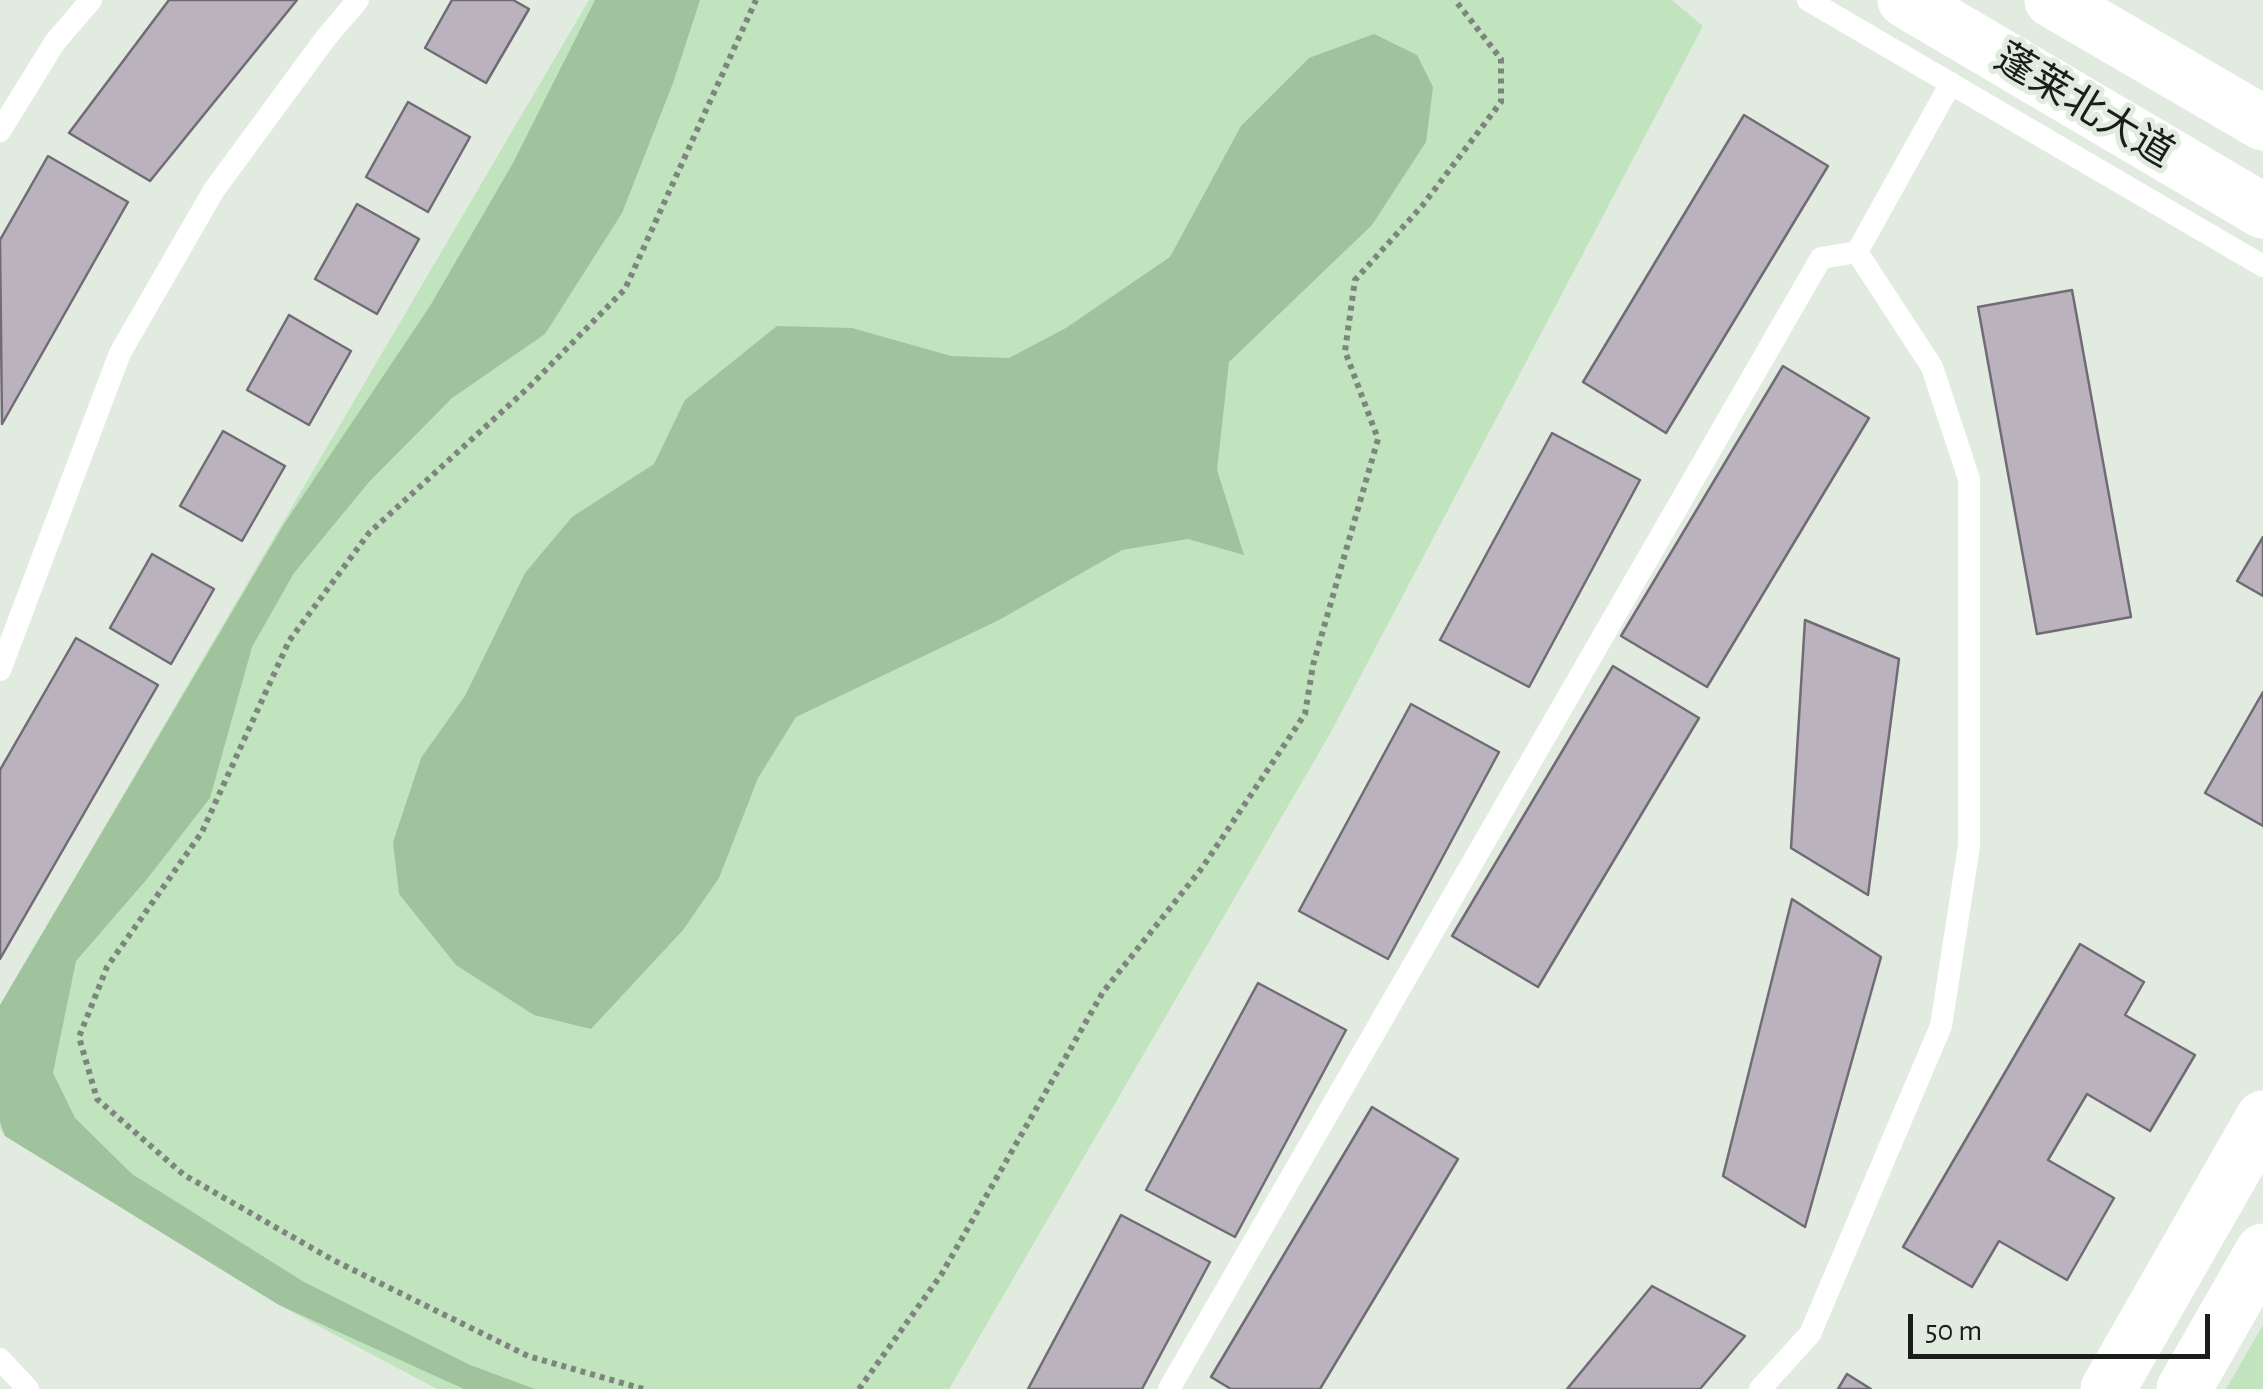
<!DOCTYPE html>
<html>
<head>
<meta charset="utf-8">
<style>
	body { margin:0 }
	#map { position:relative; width:2263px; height:1389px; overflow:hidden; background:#e1ebe0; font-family:"Alegreya Sans",sans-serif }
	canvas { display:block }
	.scale { position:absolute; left:1908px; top:1314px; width:302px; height:45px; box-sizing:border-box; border:5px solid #1a1d1a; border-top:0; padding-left:12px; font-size:30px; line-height:35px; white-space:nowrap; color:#1a1d1a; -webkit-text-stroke:8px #e1ebe0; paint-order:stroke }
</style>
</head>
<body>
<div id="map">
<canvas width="2263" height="1389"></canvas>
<div class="scale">50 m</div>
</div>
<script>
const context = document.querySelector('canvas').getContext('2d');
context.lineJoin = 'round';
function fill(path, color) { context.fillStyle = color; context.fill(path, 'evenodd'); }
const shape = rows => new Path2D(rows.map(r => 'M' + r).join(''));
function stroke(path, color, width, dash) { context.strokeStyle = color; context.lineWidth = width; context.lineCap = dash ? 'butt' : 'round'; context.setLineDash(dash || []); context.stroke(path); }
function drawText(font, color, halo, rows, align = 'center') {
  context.font = font + ' "Alegreya Sans","Noto Sans SC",sans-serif'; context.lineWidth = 10; context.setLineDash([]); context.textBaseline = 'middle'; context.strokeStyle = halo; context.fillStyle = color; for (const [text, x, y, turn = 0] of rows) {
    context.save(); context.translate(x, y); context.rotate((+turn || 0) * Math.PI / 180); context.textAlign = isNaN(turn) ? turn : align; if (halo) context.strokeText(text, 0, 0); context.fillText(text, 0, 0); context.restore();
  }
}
fill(shape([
	[589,0,1672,0,1703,26,1331,732,949,1389,437,1389,279,1305,5,1136,0,1128,0,1005],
	[2263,1325,2263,1389,2226,1389]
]), '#c1e3be');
fill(shape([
	[595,0,700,0,673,83,622,213,545,334,452,398,369,482,294,573,252,647,210,798,147,879,76,961,53,1073,75,1118,132,1174,304,1282,470,1365,535,1389,464,1389,279,1305,5,1136,0,1122,0,1005,284,524,430,306,513,163],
	[1374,34,1417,55,1433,87,1426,142,1372,225,1229,362,1217,470,1244,555,1188,539,1122,550,999,620,796,717,758,778,719,878,683,930,591,1029,534,1015,456,965,399,894,393,842,421,758,465,696,525,573,572,517,654,464,685,400,777,326,852,328,951,356,1009,358,1066,328,1170,257,1241,126,1309,58]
]), '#a0c29c');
const building = shape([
	[169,0,297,0,150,181,69,133,169,0],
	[452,0,513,0,529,9,486,83,425,48,452,0],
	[408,102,470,137,428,212,366,177,408,102],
	[1744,115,1828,166,1666,433,1583,382,1744,115],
	[48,156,128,202,2,424,0,240,48,156],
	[357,204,419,239,377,314,315,279,357,204],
	[2072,290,2131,617,2037,634,1978,307,2072,290],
	[289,315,351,351,309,425,247,390,289,315],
	[1783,366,1869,418,1707,687,1621,636,1783,366],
	[223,431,285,466,242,541,180,506,223,431],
	[1552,433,1640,480,1529,687,1440,640,1552,433],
	[2263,537,2263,596,2237,581,2263,537],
	[152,554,214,589,171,664,110,628,152,554],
	[1805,620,1899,659,1868,895,1791,848,1805,620],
	[76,638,158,685,0,959,0,770,76,638],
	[1613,666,1699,718,1538,987,1452,936,1613,666],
	[2263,692,2263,826,2205,793,2263,692],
	[1411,704,1499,752,1388,959,1299,911,1411,704],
	[1792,899,1881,957,1805,1227,1723,1176,1792,899],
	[2080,944,2144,982,2125,1015,2195,1055,2150,1131,2087,1094,2048,1160,2114,1198,2067,1280,1999,1241,1972,1287,1903,1247,2080,944],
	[1258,983,1346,1030,1235,1237,1146,1190,1258,983],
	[1372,1107,1458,1159,1320,1389,1231,1389,1211,1377,1372,1107],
	[1121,1215,1210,1262,1142,1389,1028,1389,1121,1215],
	[1652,1286,1745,1336,1700,1389,1567,1389,1652,1286],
	[1847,1374,1871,1389,1838,1389,1847,1374]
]);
fill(building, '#bab3be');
stroke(building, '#716b75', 2.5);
stroke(shape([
	[643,1389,528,1356,333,1260,184,1175,97,1099,79,1037,107,967,202,832,289,641,369,533,529,387,625,289,756,0],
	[859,1389,941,1275,1103,992,1202,868,1305,714,1313,665,1378,439,1345,351,1355,280,1422,206,1501,102,1501,59,1455,0]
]), '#7e857e', 6, [5, 5]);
stroke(shape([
	[1808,0,2263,266],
	[0,131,55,42,91,0],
	[0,670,120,353,214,190,325,39,358,0],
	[0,1359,28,1389],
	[1169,1389,1821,258,1857,252],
	[1760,1389,1810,1334,1941,1026,1969,846,1969,479,1932,367,1857,252,1951,83]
]), '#fff', 22);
stroke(shape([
	[2108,1389,2263,1118],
	[2184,1389,2263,1251]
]), '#fff', 55);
stroke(shape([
	[1905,0,2263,211],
	[2052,0,2263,123]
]), '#fff', 55);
drawText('40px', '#1a1d1a', '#e1ebe0', [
	["蓬莱北大道",2084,106,31]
]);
</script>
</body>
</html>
